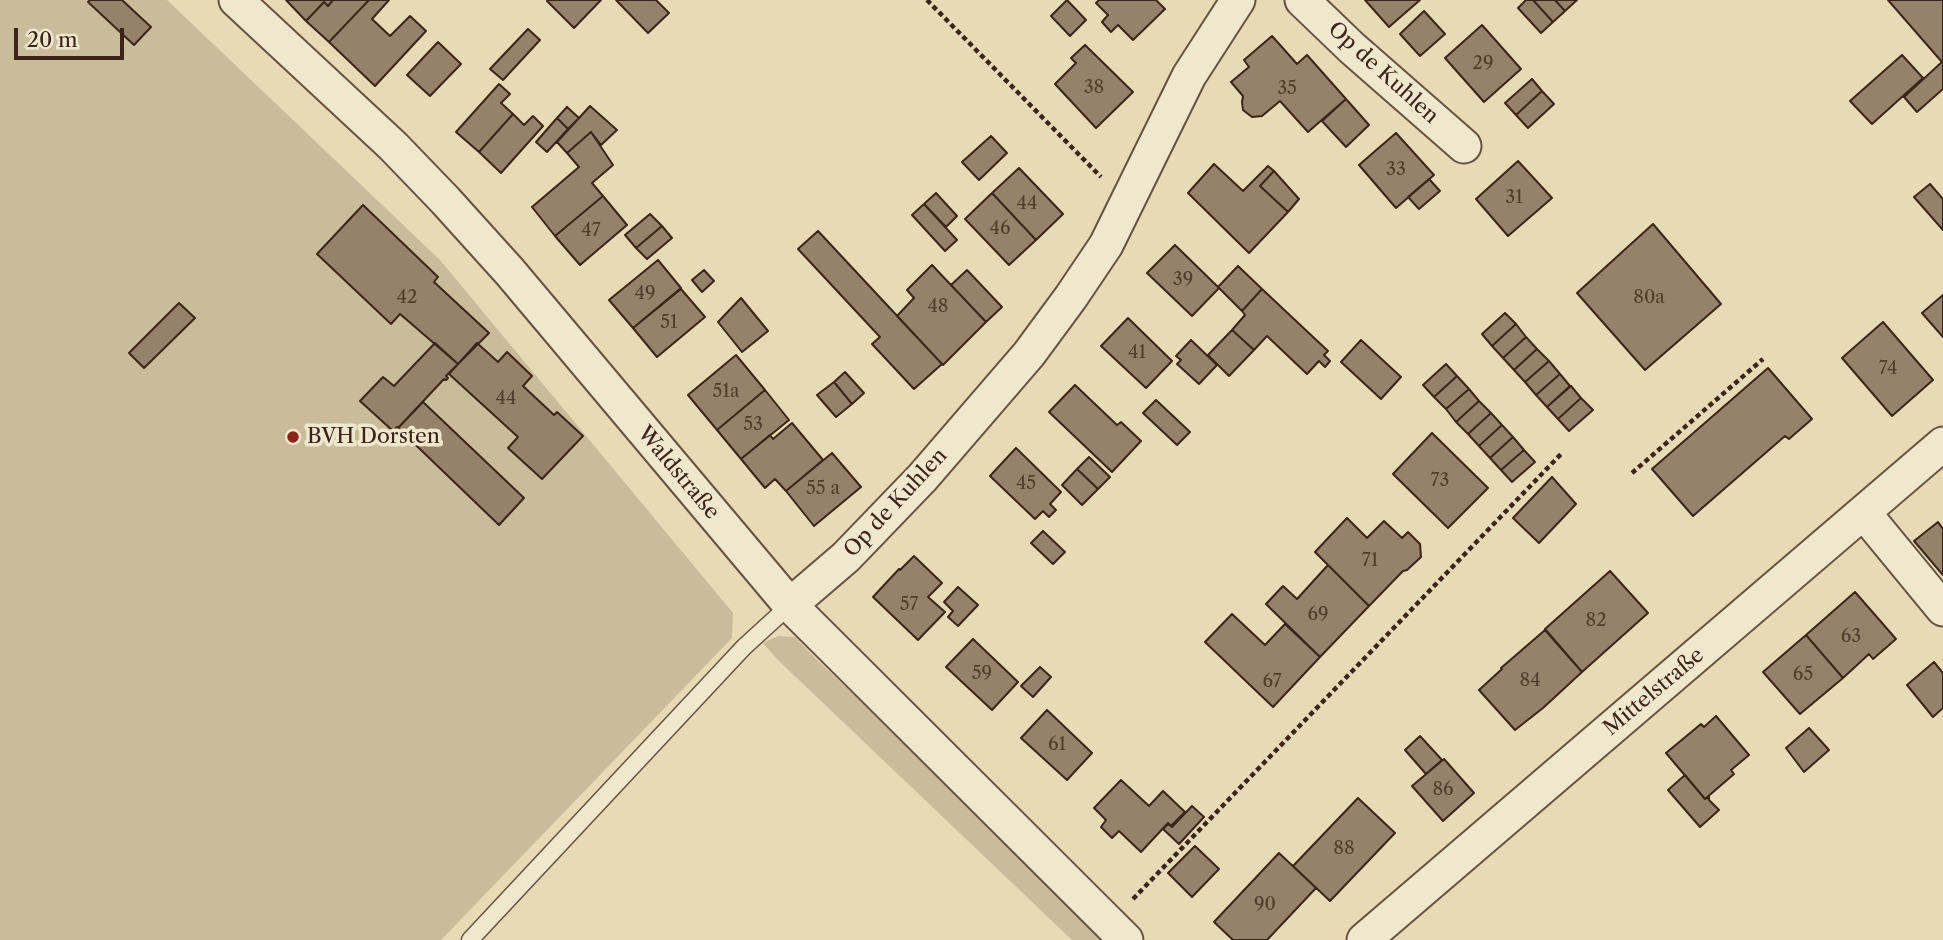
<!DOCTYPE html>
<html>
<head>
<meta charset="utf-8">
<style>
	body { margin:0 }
	#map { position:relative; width:1943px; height:940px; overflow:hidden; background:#e6dbb5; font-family:"Libre Caslon Text",serif }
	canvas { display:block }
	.scale { position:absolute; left:14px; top:28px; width:110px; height:32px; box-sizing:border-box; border:4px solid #3c2419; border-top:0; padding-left:9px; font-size:21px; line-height:24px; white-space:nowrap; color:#3c2419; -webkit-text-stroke:5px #efe8cf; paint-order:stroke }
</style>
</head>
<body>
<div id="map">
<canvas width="1943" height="940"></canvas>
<div class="scale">20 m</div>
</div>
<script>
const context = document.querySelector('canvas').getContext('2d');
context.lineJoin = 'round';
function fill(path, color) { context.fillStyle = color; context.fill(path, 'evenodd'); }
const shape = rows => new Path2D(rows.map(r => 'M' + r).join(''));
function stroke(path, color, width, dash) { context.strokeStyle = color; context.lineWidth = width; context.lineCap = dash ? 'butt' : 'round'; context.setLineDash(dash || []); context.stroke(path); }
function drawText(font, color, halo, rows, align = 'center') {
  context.font = font + ' "Libre Caslon Text",serif'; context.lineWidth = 7; context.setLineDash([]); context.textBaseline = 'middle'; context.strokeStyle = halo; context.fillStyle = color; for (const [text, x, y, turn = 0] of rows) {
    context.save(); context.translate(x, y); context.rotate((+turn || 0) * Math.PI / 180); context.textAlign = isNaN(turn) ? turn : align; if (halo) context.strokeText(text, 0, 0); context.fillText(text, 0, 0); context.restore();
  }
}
fill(shape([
	[0,0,167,0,440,260,733,613,732,638,441,940,0,940],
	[778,636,795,637,815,658,1114,940,1072,940,779,661,763,643]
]), '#c9bc9a');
const building = shape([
	[90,0,122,0,151,27,134,45,88,2,90,0],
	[286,0,333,0,328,6,324,2,306,21,286,0],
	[333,0,369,0,329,42,306,21,324,2,328,6,333,0],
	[369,0,389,0,372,19,390,36,410,16,426,31,375,86,329,42,369,0],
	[548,0,601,0,574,28,547,1,548,0],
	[616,0,656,0,669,13,648,33,616,0],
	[1067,0,1086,20,1070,36,1051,16,1067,0],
	[1099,0,1156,0,1165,9,1133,40,1118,25,1111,32,1102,22,1108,15,1096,3,1099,0],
	[1365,0,1420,0,1389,27,1365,0],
	[1526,0,1533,0,1553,22,1541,33,1518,8,1526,0],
	[1533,0,1555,0,1565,11,1553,22,1533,0],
	[1555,0,1577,0,1565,11,1555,0],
	[1888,0,1943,0,1943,61,1942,62,1888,0],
	[1424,11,1445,34,1420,56,1400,34,1424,11],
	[1482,25,1521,69,1484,102,1445,58,1482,25],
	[528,29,540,40,503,80,490,69,528,29],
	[1272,36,1297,64,1307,55,1346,99,1308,132,1280,101,1262,116,1252,117,1243,110,1242,102,1243,96,1231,82,1249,67,1244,60,1272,36],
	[438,42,461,64,430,96,407,75,438,42],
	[1085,45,1133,92,1096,128,1055,84,1076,63,1071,58,1085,45],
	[1902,55,1923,78,1872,124,1850,101,1902,55],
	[1943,61,1943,89,1917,112,1904,97,1943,61],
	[1532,79,1542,91,1516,115,1505,103,1532,79],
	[499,84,510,94,501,103,513,114,479,152,456,132,499,84],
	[1542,91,1554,104,1528,128,1516,115,1542,91],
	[1346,99,1369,125,1346,147,1322,121,1346,99],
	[590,106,617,130,601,145,591,132,567,153,557,142,590,106],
	[567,107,579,118,568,129,557,118,567,107],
	[513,114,524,125,533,116,543,126,501,173,479,152,513,114],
	[557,118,568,129,547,152,536,142,557,118],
	[591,132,613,165,592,183,603,196,555,236,532,207,579,167,567,153,591,132],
	[1396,133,1434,175,1396,208,1359,165,1396,133],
	[991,136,1007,153,979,180,962,162,991,136],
	[1518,161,1552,198,1508,236,1476,199,1518,161],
	[1214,164,1243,191,1268,166,1274,171,1260,186,1288,212,1249,253,1188,193,1214,164],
	[1019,168,1063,214,1036,240,992,193,1019,168],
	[1274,171,1299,199,1288,212,1260,186,1274,171],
	[1429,179,1440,191,1419,209,1408,197,1429,179],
	[1930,184,1943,199,1943,230,1914,197,1930,184],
	[936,193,957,216,946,227,924,204,936,193],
	[992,193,1036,240,1009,265,965,219,992,193],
	[603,196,627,225,580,265,555,236,603,196],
	[924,204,957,240,945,251,912,215,924,204],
	[363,205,438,277,434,282,489,333,458,364,400,314,391,324,317,254,363,205],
	[650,214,662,226,636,248,625,235,650,214],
	[1653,224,1721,304,1645,370,1577,293,1653,224],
	[662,226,672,238,647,259,636,248,662,226],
	[818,231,942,364,914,389,872,344,880,337,798,249,818,231],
	[1175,245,1219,288,1192,316,1147,273,1175,245],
	[658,260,681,288,633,328,609,300,658,260],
	[932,265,986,322,943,365,897,316,914,298,907,290,932,265],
	[1238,266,1262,289,1242,311,1218,287,1238,266],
	[704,270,714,281,702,292,692,280,704,270],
	[967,270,1002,307,986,322,951,285,967,270],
	[681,289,705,317,657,357,633,328,681,289],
	[1262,289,1328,351,1324,355,1330,361,1325,367,1319,361,1307,374,1267,336,1254,350,1232,330,1245,315,1242,311,1262,289],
	[1943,295,1943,337,1922,313,1943,295],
	[741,298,768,331,742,352,718,322,741,298],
	[179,303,195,318,144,368,129,353,179,303],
	[1505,313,1516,324,1492,346,1482,334,1505,313],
	[1128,318,1172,361,1146,388,1101,346,1128,318],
	[1883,322,1933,380,1892,416,1842,358,1883,322],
	[1516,324,1526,337,1503,358,1492,346,1516,324],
	[1232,330,1254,350,1229,376,1208,355,1232,330],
	[1526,337,1537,349,1514,370,1503,358,1526,337],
	[1191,340,1217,365,1199,384,1177,364,1181,360,1176,356,1191,340],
	[1361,340,1401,377,1381,399,1341,362,1361,340],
	[435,343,458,364,446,376,448,378,446,380,444,379,398,428,397,427,393,431,360,401,383,377,394,386,435,343],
	[477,343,498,362,507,352,532,376,523,386,554,415,557,412,583,436,542,479,508,448,518,437,449,374,477,343],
	[1537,349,1549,361,1525,382,1514,370,1537,349],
	[736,355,765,390,717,430,688,395,736,355],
	[1549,361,1560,374,1536,395,1525,382,1549,361],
	[1446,364,1457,376,1434,397,1423,385,1446,364],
	[1768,368,1812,419,1789,439,1785,436,1693,516,1652,469,1768,368],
	[845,372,864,393,852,404,834,382,845,372],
	[1560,374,1570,386,1547,407,1536,395,1560,374],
	[1457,376,1469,389,1446,409,1434,397,1457,376],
	[834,382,852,404,836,417,817,395,834,382],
	[1075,385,1117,425,1121,422,1141,441,1112,472,1049,412,1075,385],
	[1571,386,1581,398,1558,419,1547,407,1571,386],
	[1469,389,1479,401,1456,422,1446,409,1469,389],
	[765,390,789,420,741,459,717,430,765,390],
	[1581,398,1593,410,1569,431,1558,419,1581,398],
	[1156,400,1190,432,1177,445,1143,413,1156,400],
	[1479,401,1491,413,1468,434,1456,422,1479,401],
	[423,402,524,498,499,525,398,428,423,402],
	[1491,413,1502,425,1479,446,1468,434,1491,413],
	[792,423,823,460,786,491,775,479,765,488,741,459,770,435,773,439,792,423],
	[1502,425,1513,437,1490,458,1479,446,1502,425],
	[1432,433,1488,488,1448,528,1393,474,1432,433],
	[1513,437,1524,450,1501,470,1490,458,1513,437],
	[1016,448,1061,492,1050,504,1056,510,1049,517,1043,511,1035,519,990,476,1016,448],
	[1524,450,1535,462,1512,482,1501,470,1524,450],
	[832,453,861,487,814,526,786,491,832,453],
	[1089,457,1110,477,1098,489,1077,469,1089,457],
	[1077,469,1098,489,1082,505,1062,485,1077,469],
	[1552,477,1576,504,1539,543,1513,518,1552,477],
	[1347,518,1367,538,1384,521,1402,538,1408,532,1420,544,1421,557,1407,570,1403,571,1369,606,1315,552,1347,518],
	[1938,522,1943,529,1943,575,1914,541,1938,522],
	[1043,531,1065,552,1053,564,1031,543,1043,531],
	[914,556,942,583,928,597,945,612,918,640,873,597,899,569,900,570,914,556],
	[1328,565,1369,606,1320,657,1266,604,1283,586,1297,599,1328,565],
	[1610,571,1648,613,1582,672,1545,629,1610,571],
	[958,587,978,605,958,626,948,617,953,611,944,602,958,587],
	[1855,592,1896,639,1873,659,1869,654,1843,678,1806,635,1855,592],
	[1232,614,1265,645,1285,624,1320,657,1273,707,1205,642,1232,614],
	[1545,630,1582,672,1543,708,1515,730,1479,690,1502,669,1501,668,1545,630],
	[1806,635,1843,678,1800,714,1763,672,1806,635],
	[973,639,1018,682,992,710,946,667,973,639],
	[1934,662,1943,673,1943,708,1933,717,1907,685,1934,662],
	[1040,667,1051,677,1033,697,1021,686,1040,667],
	[1047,710,1092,753,1067,780,1021,738,1047,710],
	[1716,716,1749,755,1731,770,1734,774,1705,799,1666,753,1701,724,1704,727,1716,716],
	[1809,728,1829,750,1804,772,1786,748,1809,728],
	[1420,736,1442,760,1426,774,1405,750,1420,736],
	[1444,759,1474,793,1443,821,1412,786,1444,759],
	[1685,775,1705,799,1709,797,1709,800,1719,810,1700,827,1668,790,1685,775],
	[1121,780,1149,806,1163,791,1185,812,1171,826,1168,823,1141,852,1119,831,1112,838,1101,827,1106,820,1094,808,1121,780],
	[1358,798,1395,833,1330,901,1293,866,1358,798],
	[1192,806,1204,817,1179,844,1163,829,1168,824,1172,827,1192,806],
	[1195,846,1219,869,1192,897,1168,873,1195,846],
	[1279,853,1316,888,1267,940,1233,940,1214,922,1279,853]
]);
fill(building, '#94836a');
stroke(building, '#3c2419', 2);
const lane = shape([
	[470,940,744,647,790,605]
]);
const street = shape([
	[236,0,393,146,445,200,510,272,790,605,1126,940],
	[1302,0,1352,48,1464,146],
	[1864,513,1943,609],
	[790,605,846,557,923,477,1029,354,1071,297,1106,245,1189,76,1238,0],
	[1364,940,1943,444]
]);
stroke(lane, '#665240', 19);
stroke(street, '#665240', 37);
stroke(shape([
	[927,0,1101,177],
	[1632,473,1763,359],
	[1133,899,1562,453]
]), '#3c2419', 4.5, [5, 3.5]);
stroke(lane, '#efe8cf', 16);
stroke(street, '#efe8cf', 33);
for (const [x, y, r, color] of [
	[293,437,7,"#8f2418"]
]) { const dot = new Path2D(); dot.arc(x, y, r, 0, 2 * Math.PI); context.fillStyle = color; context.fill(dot); stroke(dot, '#efe8cf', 2.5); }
drawText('18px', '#523c2d', null, [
	["29",1483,64],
	["38",1094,88],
	["35",1287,89],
	["33",1396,170],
	["31",1514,198],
	["44",1027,204],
	["46",1000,229],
	["47",591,231],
	["39",1183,280],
	["49",645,294],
	["42",407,298],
	["80a",1649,298],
	["48",938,307],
	["51",669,323],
	["41",1137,353],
	["74",1888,369],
	["51a",726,392],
	["44",506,399],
	["53",753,425],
	["73",1440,481],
	["45",1026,484],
	["55 a",823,489],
	["71",1370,561],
	["57",909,605],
	["69",1318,615],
	["82",1596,621],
	["63",1851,637],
	["59",982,674],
	["65",1803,675],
	["84",1530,681],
	["67",1272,682],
	["61",1057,745],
	["86",1443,790],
	["88",1344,849],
	["90",1265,905]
]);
drawText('21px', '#3c2419', '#efe8cf', [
	["Op de Kuhlen",1383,73,42],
	["Waldstraße",678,473,50],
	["Op de Kuhlen",896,503,-47],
	["Mittelstraße",1654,692,-40]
]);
drawText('21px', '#3c2419', '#efe8cf', [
	["BVH Dorsten",307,437]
], 'left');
</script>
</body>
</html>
